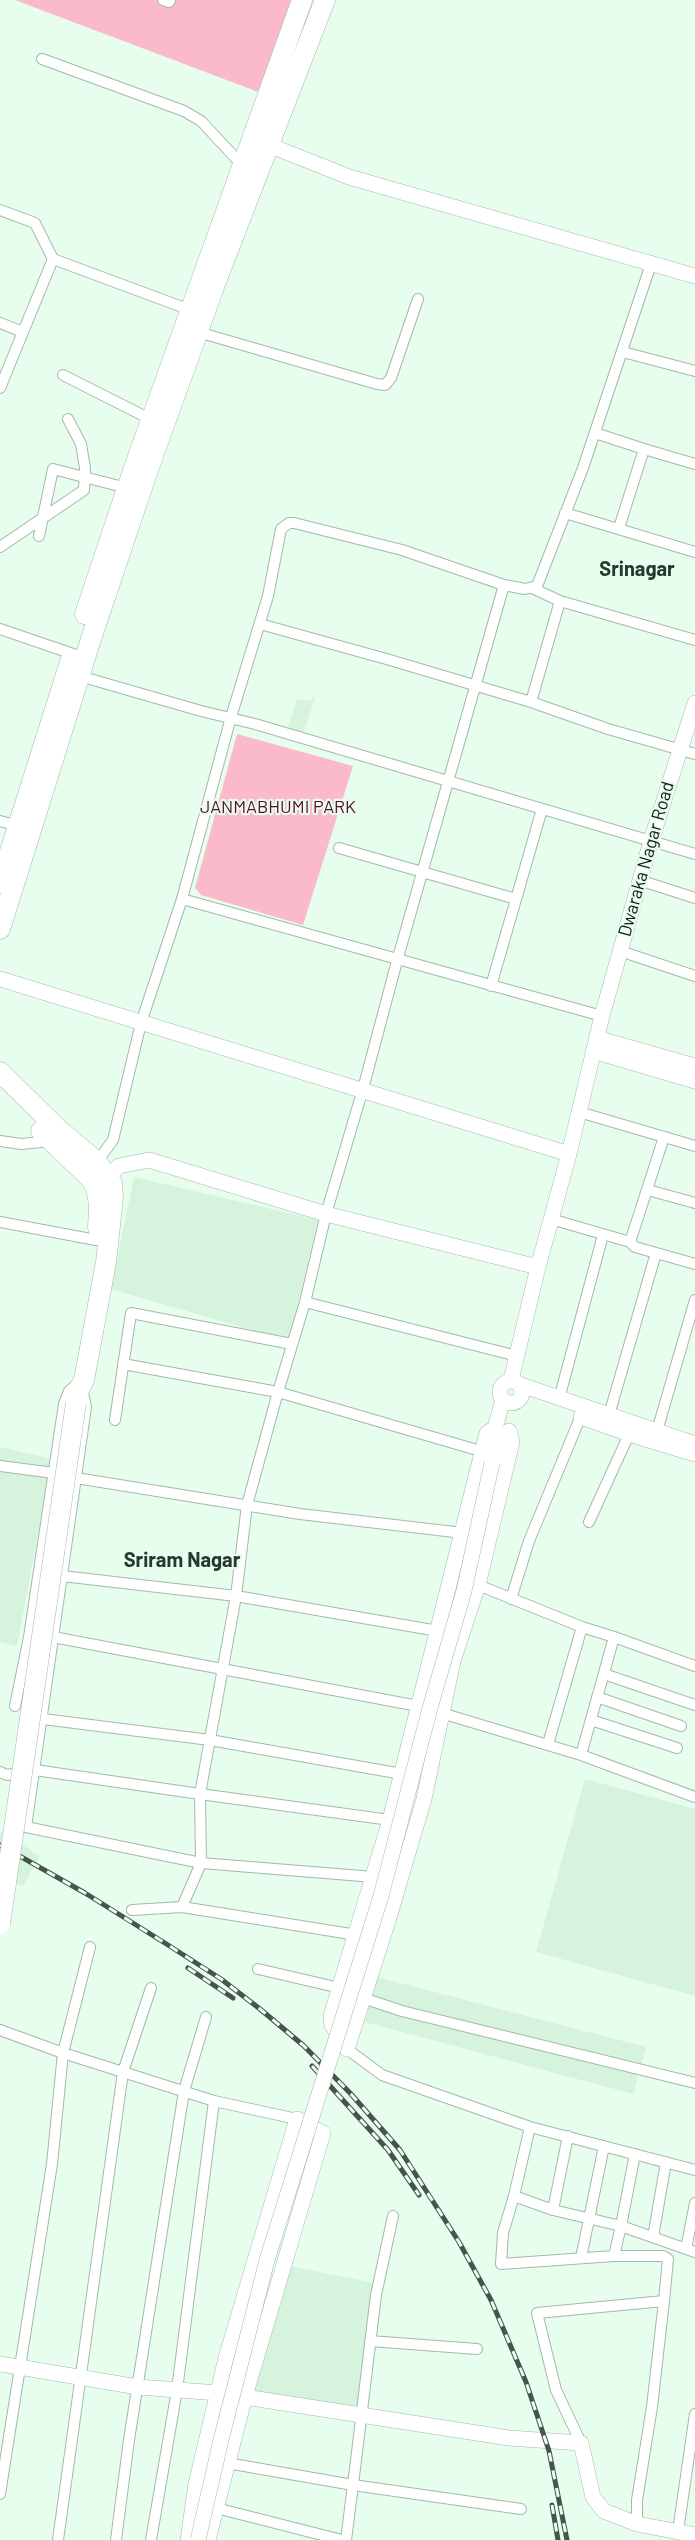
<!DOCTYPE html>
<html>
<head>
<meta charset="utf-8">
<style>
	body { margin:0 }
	canvas { display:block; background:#e7fded }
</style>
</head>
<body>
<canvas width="695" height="2540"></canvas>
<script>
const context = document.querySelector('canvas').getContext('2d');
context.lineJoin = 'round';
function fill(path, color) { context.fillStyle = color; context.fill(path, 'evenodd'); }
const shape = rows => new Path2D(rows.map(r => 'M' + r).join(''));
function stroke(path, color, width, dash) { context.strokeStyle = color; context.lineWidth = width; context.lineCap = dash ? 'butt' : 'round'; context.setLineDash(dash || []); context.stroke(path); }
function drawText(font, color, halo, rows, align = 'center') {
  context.font = font + ' Barlow,sans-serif'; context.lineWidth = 4.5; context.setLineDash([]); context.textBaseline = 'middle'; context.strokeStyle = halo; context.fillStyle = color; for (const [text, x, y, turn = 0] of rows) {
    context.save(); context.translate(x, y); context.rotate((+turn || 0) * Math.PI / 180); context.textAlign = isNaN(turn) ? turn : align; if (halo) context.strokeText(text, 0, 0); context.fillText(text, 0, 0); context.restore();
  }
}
fill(shape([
	[313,697,315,698,304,732,288,728,297,699,312,701],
	[134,1177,318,1220,289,1341,111,1289],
	[0,1447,52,1459,17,1646,0,1642],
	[585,1779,695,1809,695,1996,536,1952],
	[0,1831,40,1856,23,1886,0,1879],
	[377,1977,646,2047,633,2094,365,2022],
	[289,2266,374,2283,357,2411,249,2393]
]), '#d6f3de');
fill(shape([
	[15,0,298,0,261,93],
	[237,734,353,766,303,925,201,895,195,888]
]), '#fabac9');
const street = shape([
	[163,0,169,2,170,0],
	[42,59,184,111,201,121,242,165],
	[0,210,35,223,53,259],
	[0,323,23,332],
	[198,332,377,384,385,385,391,378,418,299],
	[623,352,695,371],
	[63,375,152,420],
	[0,388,53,259,193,311],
	[595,433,644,449],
	[565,513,695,552],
	[619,528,644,449,695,464],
	[39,536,53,469,127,488],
	[0,547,84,490,85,468,81,444,68,419],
	[532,588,560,601,695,640],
	[260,624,390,660,531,702,608,729,695,754],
	[0,629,76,655],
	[76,675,201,711,255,724,695,854],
	[531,702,560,601],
	[0,821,18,826],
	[339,848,516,899],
	[639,880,695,898],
	[182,899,602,1016],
	[620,951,695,976],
	[491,986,542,809],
	[579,1112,695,1146],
	[0,1141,21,1144,52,1141],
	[97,1162,113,1140,141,1023,182,899,231,717,268,596,281,529,289,523,294,523,402,550,504,585,525,589,537,586,583,468,651,264],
	[648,1190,695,1203],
	[551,1219,630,1242,635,1247,695,1264],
	[0,1222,96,1240],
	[630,1242,664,1137],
	[305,1302,517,1356],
	[82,1388,86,1407,26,1827,201,1863,374,1877],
	[559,1399,603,1235],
	[609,1415,656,1253],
	[115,1420,131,1313,292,1344],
	[657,1431,695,1300],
	[484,1452,278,1392,305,1302,326,1214,363,1089,397,961,504,585],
	[0,1466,54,1473],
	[76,1478,300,1514,463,1533],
	[589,1522,631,1430],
	[62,1576,236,1596,438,1631],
	[511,1599,529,1541,583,1411],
	[53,1637,418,1706,581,1755,614,1637,582,1627,478,1585],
	[614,1637,695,1666],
	[604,1674,695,1705],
	[597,1697,681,1726],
	[15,1706,29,1637,64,1404,69,1391,76,1385],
	[43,1719,210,1740,402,1774],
	[591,1720,677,1748],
	[548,1744,582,1627],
	[581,1755,695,1797],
	[0,1772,7,1775,35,1770,200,1794,236,1596,247,1505,278,1392,123,1364],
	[182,1907,201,1863,200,1794,390,1820],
	[132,1910,182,1907,357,1935],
	[258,1969,340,1988],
	[363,1998,402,2011,695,2083],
	[0,2030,63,2053,214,2101,297,2119],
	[347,2049,382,2075,530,2127,695,2170],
	[635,2154,621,2226,614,2256,501,2264,503,2233,514,2196,553,2210,621,2226,695,2252],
	[514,2196,530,2127],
	[553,2210,568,2136],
	[393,2216,376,2295,353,2485,521,2509],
	[653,2237,666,2162],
	[686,2249,695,2203],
	[581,2258,604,2146],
	[370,2341,477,2349],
	[581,2443,556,2390,537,2313,664,2301,668,2259,663,2256,614,2256],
	[227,2463,353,2485,346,2540],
	[0,2494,52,2164,63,2053,90,1947],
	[216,2508,342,2540],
	[637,2524,637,2500,652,2407,664,2301],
	[678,2531,695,2414],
	[58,2540,123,2072,151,1988],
	[116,2540,129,2440,184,2091,206,2017],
	[151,2540,177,2390,214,2101]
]);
const secondary = shape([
	[261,142,349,177,695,276],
	[0,979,569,1154],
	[596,1038,695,1066],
	[593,1051,695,1081],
	[101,1183,119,1166,149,1160,326,1214,538,1267],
	[511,1380,538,1267,569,1154,602,1016,651,841,695,703],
	'500 1392a11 11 0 1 1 22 0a11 11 0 1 1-22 0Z',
	[521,1385,695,1444],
	[581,1417,629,1434,695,1454],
	[492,1463,498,1440,495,1428,503,1400],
	[347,2049,332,2025,331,2016,390,1820,487,1433,495,1428],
	[347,2049,388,1921,424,1799,453,1661,478,1585,512,1442,509,1431],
	[0,2364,138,2387,219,2393,509,2438,581,2443,593,2497,604,2511,637,2524,695,2535],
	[188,2540,196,2484,226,2358,297,2119,323,2133,245,2396,208,2540]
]);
const highway = shape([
	[85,614,135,465,302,0],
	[0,883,71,659],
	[0,929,91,639,148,470,215,284,325,0],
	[0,1072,58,1129,97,1162,112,1183,113,1198,106,1262,84,1380,77,1393],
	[41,1131,91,1179,96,1187,99,1204,98,1228]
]);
stroke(street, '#a4b9aa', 12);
stroke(secondary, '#a4b9aa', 16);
stroke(highway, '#a4b9aa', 21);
stroke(street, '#fff', 10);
stroke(secondary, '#fff', 15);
stroke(highway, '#fff', 20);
const rail = shape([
	[0,1845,85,1893,168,1945,221,1979,260,2009,304,2046,351,2094,400,2150,459,2242,491,2300,526,2382,549,2451,567,2540],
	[188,1968,233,1998],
	[312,2066,388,2150,419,2195],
	[552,2505,558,2540]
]);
stroke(rail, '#47534b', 5);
stroke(rail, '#e7fded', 3, [9]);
const secondaryBridge = shape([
	[198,2540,221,2440,267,2260,381,1896,430,1708,464,1591,492,1463]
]);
const highwayBridge = shape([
	[0,1924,76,1403]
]);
stroke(secondaryBridge, '#a4b9aa', 16, []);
stroke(highwayBridge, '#a4b9aa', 21, []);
stroke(secondaryBridge, '#fff', 15);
stroke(highwayBridge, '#fff', 20);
drawText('18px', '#5b0b2c', '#e7fded', [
	["JANMABHUMI PARK",278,807]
]);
drawText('18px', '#111914', '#e7fded', [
	["Dwaraka Nagar Road",646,859,-74]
]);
drawText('bold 20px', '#27382c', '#e7fded', [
	["Srinagar",637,569],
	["Sriram Nagar",182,1560]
]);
</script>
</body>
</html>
